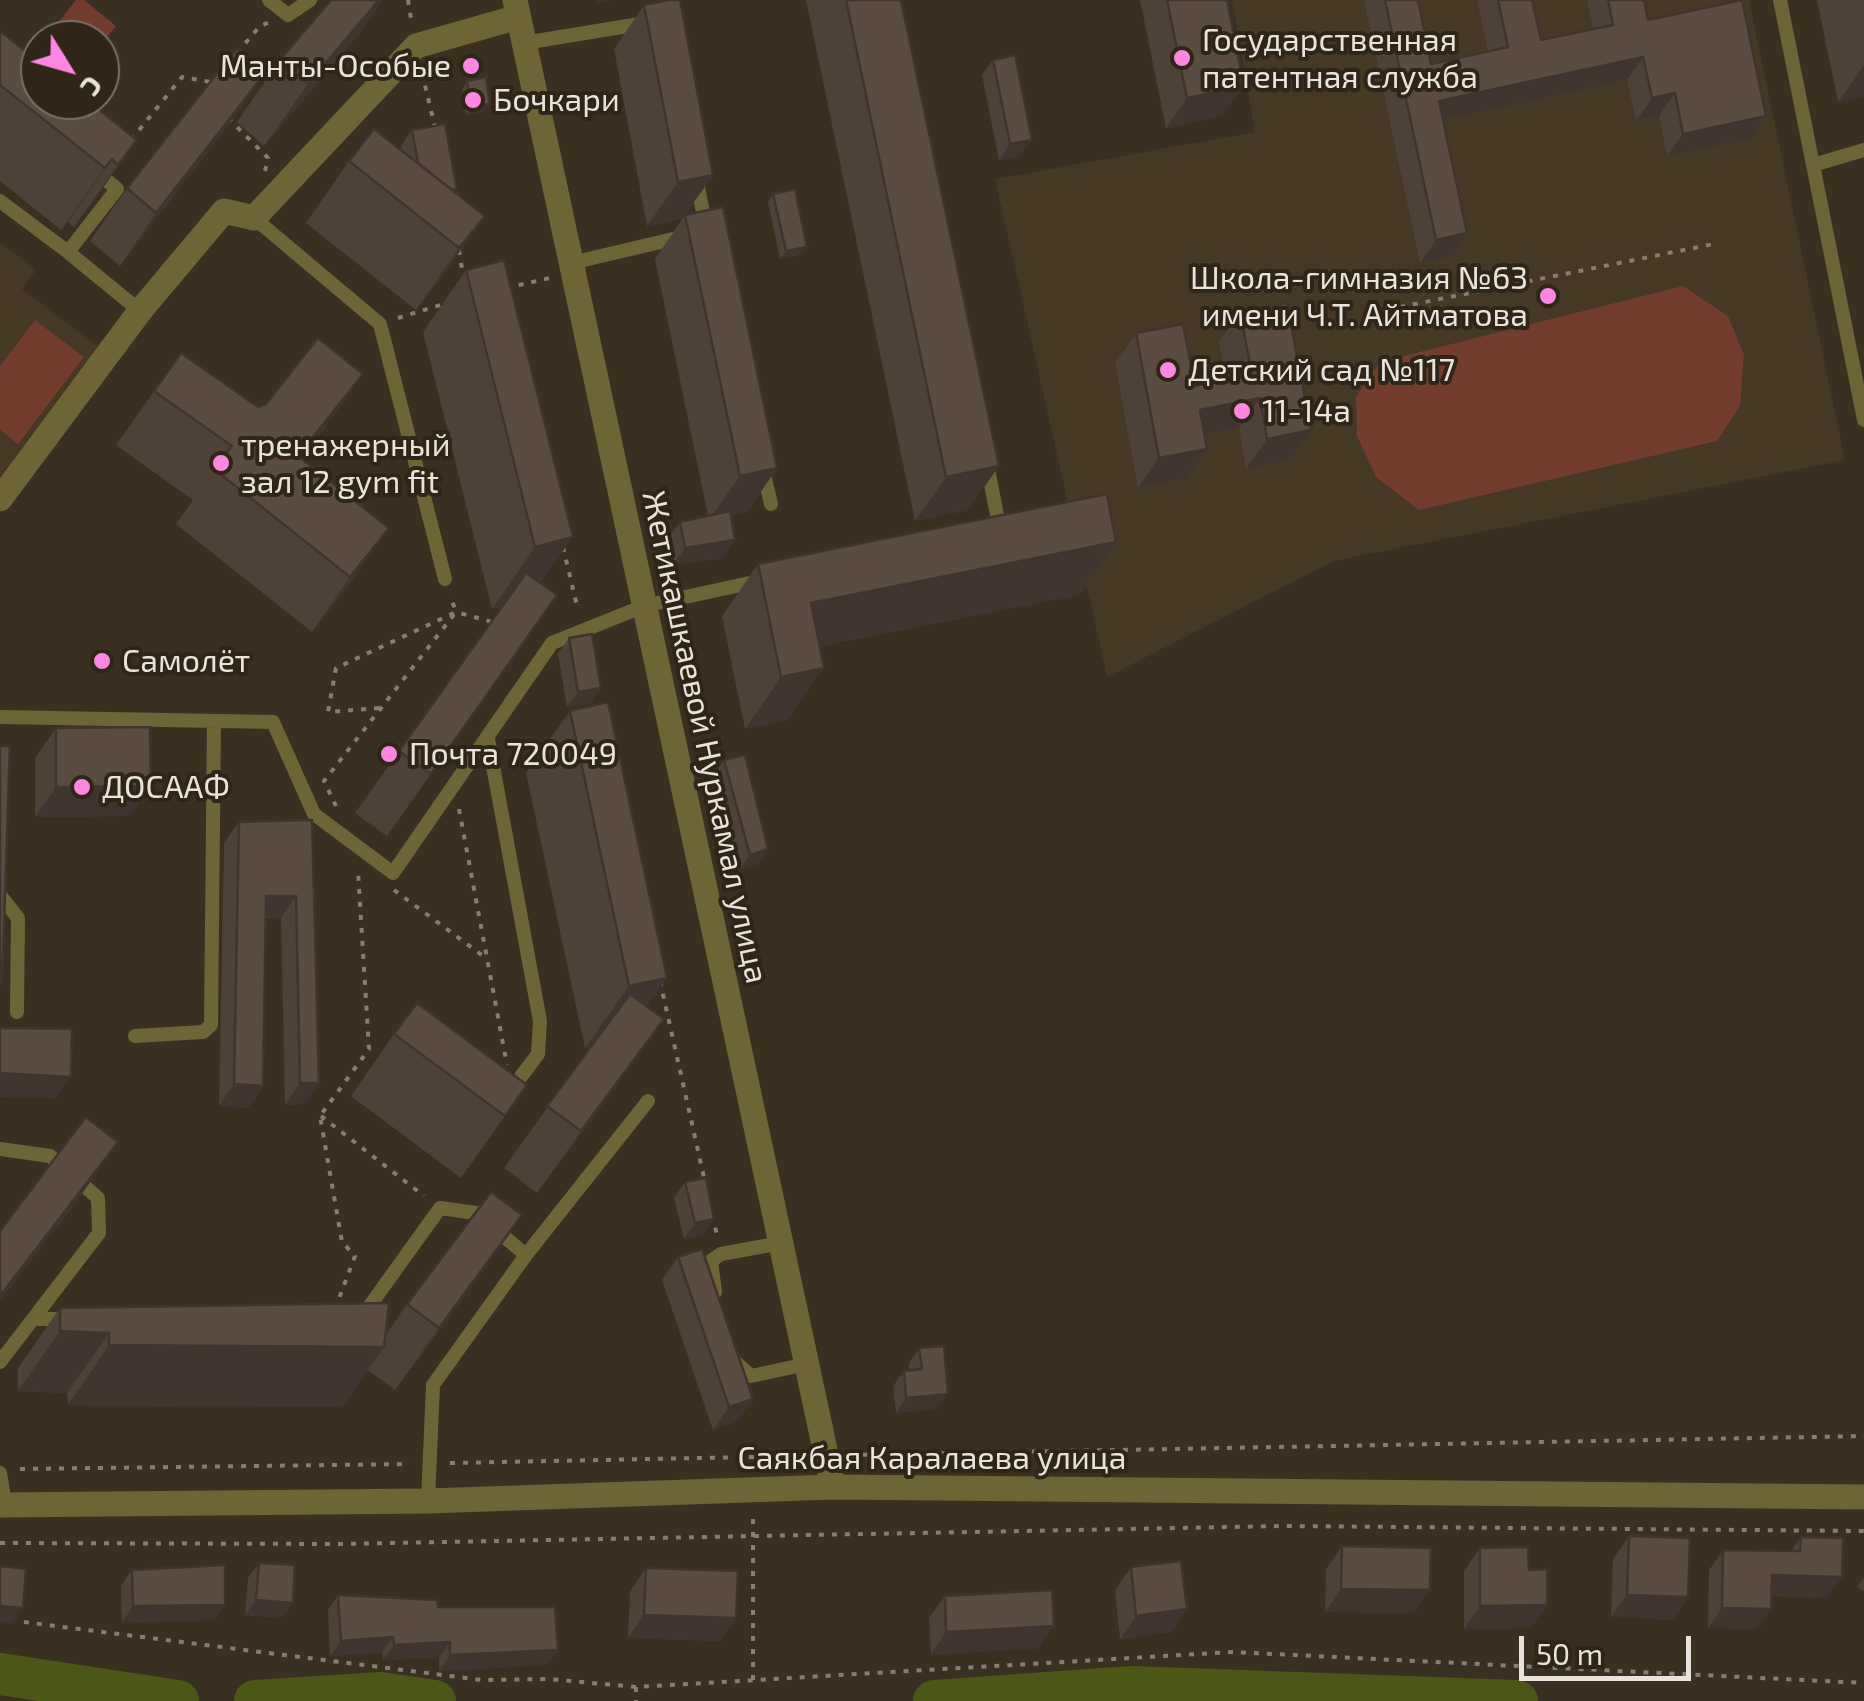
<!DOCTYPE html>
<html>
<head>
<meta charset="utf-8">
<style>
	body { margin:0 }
	#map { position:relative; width:1864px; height:1701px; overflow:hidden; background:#393022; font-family:"Exo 2",sans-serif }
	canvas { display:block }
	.north { position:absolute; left:20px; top:20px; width:100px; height:100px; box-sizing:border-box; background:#2f2618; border:2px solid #797266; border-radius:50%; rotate:127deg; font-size:28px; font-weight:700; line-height:40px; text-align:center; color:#e9e3db }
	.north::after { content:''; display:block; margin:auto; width:35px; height:45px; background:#fd86e3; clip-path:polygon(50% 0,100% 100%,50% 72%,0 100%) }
	.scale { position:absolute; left:1519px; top:1636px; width:172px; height:45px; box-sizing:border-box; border:5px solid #e9e3db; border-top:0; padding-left:12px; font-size:30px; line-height:35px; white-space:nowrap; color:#e9e3db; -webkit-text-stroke:8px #2f2618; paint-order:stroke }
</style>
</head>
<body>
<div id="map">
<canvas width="1864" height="1701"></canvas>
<div class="north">С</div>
<div class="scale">50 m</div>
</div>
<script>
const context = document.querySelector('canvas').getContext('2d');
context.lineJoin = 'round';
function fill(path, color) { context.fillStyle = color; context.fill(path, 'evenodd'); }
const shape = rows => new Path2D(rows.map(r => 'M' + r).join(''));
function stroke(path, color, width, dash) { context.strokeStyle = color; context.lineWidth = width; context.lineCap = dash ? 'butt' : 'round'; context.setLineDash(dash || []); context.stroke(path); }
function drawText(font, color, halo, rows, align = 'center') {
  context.font = font + ' "Exo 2",sans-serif'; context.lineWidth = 8; context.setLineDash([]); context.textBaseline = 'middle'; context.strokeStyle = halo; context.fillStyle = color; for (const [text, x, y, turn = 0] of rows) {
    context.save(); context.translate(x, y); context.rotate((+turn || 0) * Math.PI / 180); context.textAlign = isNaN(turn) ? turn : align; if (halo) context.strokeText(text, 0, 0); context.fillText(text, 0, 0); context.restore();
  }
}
fill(shape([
	[1232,0,1749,0,1845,460,1334,561,1107,677,995,179,1255,132],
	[0,242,36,270,22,289,99,347,0,476]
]), '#453824');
fill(shape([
	[76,0,84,0,116,26,100,45,100,40,44,40],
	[1683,286,1728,316,1744,355,1740,406,1717,441,1419,510,1376,477,1357,436,1356,397,1380,362],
	[35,320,84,357,18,444,0,430,0,366]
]), '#733d2d');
stroke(shape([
	[0,1674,178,1701],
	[255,1701,381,1693,435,1701],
	[934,1701,1132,1687,1517,1701]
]), '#4c5617', 42);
stroke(shape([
	[408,0,412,25],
	[237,53,260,26,270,22],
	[422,73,435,127],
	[228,118,268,158,265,171],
	[131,140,182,77,211,82],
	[459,250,463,275],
	[506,288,550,278],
	[1400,307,1714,244],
	[398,318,447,303],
	[563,547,578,610],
	[379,708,328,712,336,668,456,612,496,623],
	[336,806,324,781,456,612,450,595],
	[459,809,507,1065],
	[394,890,487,959],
	[660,981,705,1182],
	[321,1116,424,1196],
	[712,1215,717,1235],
	[335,1309,355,1256,342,1242,320,1116,369,1049,358,871],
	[850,1455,1864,1436],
	[450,1463,800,1456],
	[20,1469,410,1464],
	[0,1543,340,1544,1284,1526,1864,1531],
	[24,1622,482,1680,549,1679,636,1687,1233,1652,1864,1683],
	[753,1680,753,1511]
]), '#867e73', 4, [5, 8]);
stroke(shape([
	[269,0,288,15,310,0],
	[1780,0,1864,420],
	[524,43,646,23],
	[1813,165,1864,150],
	[93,169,117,189,68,252,140,311],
	[696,178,706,226],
	[0,201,68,252],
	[254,218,380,324,445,579],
	[571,263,682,237],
	[986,459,1000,530],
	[762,466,771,504],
	[0,717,273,722,314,814,393,873,552,643,644,606,759,581],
	[488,739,540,1021,538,1054,508,1094],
	[0,895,18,918,17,1012],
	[135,1036,203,1032,211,1025,214,721],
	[0,1149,50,1156,98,1198,99,1233,0,1362],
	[715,1292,711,1261,721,1254,781,1243],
	[361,1318,440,1208,476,1213,526,1255],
	[33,1319,67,1319],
	[734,1361,751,1376,807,1364],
	[0,1473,5,1505],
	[428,1501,433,1385,526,1255,648,1101]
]), '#6e6536', 14);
stroke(shape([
	[515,0,833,1487],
	[0,499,140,311,224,211,254,218,416,46,518,17],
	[0,1505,428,1501,833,1487,1864,1497]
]), '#6e6536', 25);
stroke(shape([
	[636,1687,636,1701]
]), '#867e73', 4, [5, 8]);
fill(shape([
	[331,0,383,0,355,39,264,146,237,122,280,60],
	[806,0,901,0,968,510,915,521],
	[1140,0,1227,0,1244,86,1223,116,1166,128],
	[1364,0,1418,0,1431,64,1488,51,1477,0,1532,0,1541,40,1593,29,1587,0,1644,0,1648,20,1751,139,1667,156,1659,116,1636,121,1627,80,1443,119,1452,256,1420,263],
	[1817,0,1864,0,1864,96,1838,102],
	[644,5,713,175,682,219,647,226,614,49],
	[0,31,137,140,74,227,68,222,61,230,0,181],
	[993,60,1032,140,1021,155,999,160,982,75],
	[266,72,229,124,120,266,90,241,127,188],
	[467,81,490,104,484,112,466,115,462,89],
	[412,130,455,192,485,216,441,278,416,310,306,223,349,161,402,151,401,146],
	[773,194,807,247,802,254,780,259,768,202],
	[685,215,777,468,747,512,730,515,723,558,673,565,667,540,680,522,708,516,655,259],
	[504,260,541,583,557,595,387,836,355,813,502,606,492,609,423,332,466,270],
	[1240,312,1290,460,1246,469,1239,428,1205,435,1186,479,1138,488,1115,363,1136,333,1195,386,1227,380,1219,342],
	[181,353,258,407,325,428,301,458,389,528,351,582,312,632,176,524,193,500,116,445],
	[1116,542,1079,595,820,646,787,720,745,729,722,616,758,564],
	[569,638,601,688,591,703,567,707,558,654],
	[570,711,647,1006,664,1019,620,1081,537,1193,504,1168,591,1047,585,1048,526,773],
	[56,728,151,786,130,816,35,817,35,758],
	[724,760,758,864,739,870,714,775],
	[312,820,304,1104,285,1105,281,917,266,918,263,1086,248,1108,219,1106,224,843,239,822],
	[394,1034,527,1085,461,1178,351,1096],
	[685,1182,714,1219,703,1235,684,1239,674,1198],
	[678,1257,753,1399,737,1421,713,1430,662,1280],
	[479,1277,395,1390,368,1370,342,1407,68,1405,67,1393,18,1391,18,1368,60,1308,385,1336,407,1304],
	[919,1348,948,1394,937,1409,896,1413,893,1386,904,1371,909,1370,909,1363],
	[1629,1536,1688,1597,1672,1620,1611,1617,1613,1559],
	[1801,1537,1828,1597,1772,1596,1757,1629,1708,1628,1709,1570,1723,1550,1791,1551],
	[1342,1546,1414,1613,1325,1612,1326,1569],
	[1480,1548,1531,1628,1464,1629,1464,1571],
	[259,1563,282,1618,245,1615,248,1578],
	[1131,1567,1171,1632,1120,1639,1115,1590],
	[646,1568,736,1618,720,1641,628,1638,630,1591],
	[132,1570,215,1620,122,1622,121,1586],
	[1864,1578,1864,1591,1857,1587],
	[338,1595,438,1607,558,1650,547,1665,439,1671,439,1658,383,1660,382,1652,330,1656,328,1610],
	[945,1596,1038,1649,931,1654,929,1618]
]), '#4e4138');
fill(shape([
	[379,0,383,0,355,39,264,146,308,84],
	[596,0,612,0,593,4],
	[1643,57,1627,80,1424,124,1439,101],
	[1864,65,1864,96,1838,102],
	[266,72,229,124,120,266,156,213],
	[1244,86,1223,116,1166,128,1187,98],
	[1675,93,1659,116,1636,121,1652,98],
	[490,104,484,112,466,115,471,107],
	[1766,116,1751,139,1667,156,1683,134],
	[137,140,93,202,74,227,118,165],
	[1032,140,1021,155,999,160,1010,144],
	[112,159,68,222,61,230,105,168],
	[713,175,682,219,647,226,678,182],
	[485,216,441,278,416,310,459,248],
	[1467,233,1452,256,1420,263,1436,240],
	[807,247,802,254,780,259,786,251],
	[363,374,325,428,260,510,298,456],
	[1260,398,1239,428,1179,440,1200,410],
	[1311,430,1290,460,1246,469,1267,439],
	[1207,449,1186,479,1138,488,1159,458],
	[999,466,968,510,915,521,946,477],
	[777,468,747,512,709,520,740,476],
	[389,528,351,582,312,632,350,577],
	[573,537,530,599,492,609,535,547],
	[735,540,723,558,673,565,685,548],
	[1116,542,1079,595,777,654,811,603],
	[824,668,787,720,745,729,781,677],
	[601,688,591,703,567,707,578,692],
	[151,786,130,816,35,817,56,787],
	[768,849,758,864,739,870,750,855],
	[266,896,296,896,281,917,251,918],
	[667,978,623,1040,585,1048,629,986],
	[664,1019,620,1081,537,1193,581,1131],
	[0,1073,71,1077,55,1099,0,1097],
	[300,1083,319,1083,304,1104,285,1105],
	[234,1084,263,1086,248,1108,219,1106],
	[527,1085,484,1147,461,1178],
	[118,1142,75,1204,0,1301,0,1296],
	[522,1215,479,1277,395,1390,439,1328],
	[714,1219,703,1235,684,1239,695,1223],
	[60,1331,109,1333,67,1393,18,1391],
	[109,1345,384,1347,342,1407,68,1405],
	[948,1394,937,1409,896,1413,906,1398],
	[753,1399,737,1421,713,1430,729,1407],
	[1772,1575,1842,1577,1828,1597,1758,1595],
	[1341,1589,1430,1590,1414,1613,1325,1612],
	[1627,1595,1688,1597,1672,1620,1611,1617],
	[256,1600,293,1603,282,1618,245,1615],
	[225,1605,215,1620,122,1622,133,1606],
	[1547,1605,1531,1628,1464,1629,1480,1606],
	[0,1606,23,1608,13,1623,0,1622],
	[1722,1608,1771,1609,1757,1629,1708,1628],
	[1187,1609,1171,1632,1120,1639,1136,1616],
	[644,1615,736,1618,720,1641,628,1638],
	[1054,1626,1038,1649,931,1654,946,1632],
	[393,1637,382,1652,330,1656,341,1641],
	[450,1642,439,1658,383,1660,394,1645],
	[558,1650,547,1665,439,1671,450,1655]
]), '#40352e');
const building = shape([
	[331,0,379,0,308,84,280,60,331,0],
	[669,0,680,0,713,175,678,182,644,5,669,0],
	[846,0,901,0,999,466,946,477,846,0],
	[1167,0,1227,0,1244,86,1187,98,1167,0],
	[1385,0,1418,0,1431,64,1508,47,1498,0,1532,0,1541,40,1613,25,1608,0,1644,0,1648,20,1742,0,1766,116,1683,134,1675,93,1652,98,1643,57,1439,101,1467,233,1436,240,1385,0],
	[0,31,40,63,40,100,87,100,137,140,118,165,112,159,105,168,0,85,0,31],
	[237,48,266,72,156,213,127,188,237,48],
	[1015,55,1032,140,1010,144,993,60,1015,55],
	[486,77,490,104,471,107,467,81,486,77],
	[445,124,457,189,452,190,418,163,412,130,445,124],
	[374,129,485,216,459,248,349,161,374,129],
	[795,189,807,247,786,251,773,194,795,189],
	[723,207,777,468,740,476,685,215,723,207],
	[504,260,573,537,535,547,466,270,504,260],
	[1287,303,1311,430,1267,439,1260,398,1200,410,1207,449,1159,458,1136,333,1183,324,1195,386,1252,375,1240,312,1287,303],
	[318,338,363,374,298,456,389,528,350,577,214,469,232,446,154,391,181,353,258,407,266,404,318,338],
	[1107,494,1116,542,811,603,824,668,781,677,758,564,1107,494],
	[730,511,735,540,685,548,680,522,730,511],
	[526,573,557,595,431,774,399,751,526,573],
	[592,634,601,688,578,692,569,638,592,634],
	[608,702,667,978,629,986,570,711,608,702],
	[150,727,151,786,56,787,56,728,150,727],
	[0,746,10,746,2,984,0,984,0,746],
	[745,755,768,849,750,855,724,760,745,755],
	[312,820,319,1083,300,1083,296,896,266,896,263,1086,234,1084,239,822,312,820],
	[630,994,664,1019,581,1131,547,1106,630,994],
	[417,1003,527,1085,505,1116,394,1034,417,1003],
	[0,1028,72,1029,71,1077,0,1073,0,1028],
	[86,1117,118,1142,0,1296,0,1231,86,1117],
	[706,1178,714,1219,695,1223,685,1182,706,1178],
	[491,1192,522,1215,439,1328,407,1304,491,1192],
	[702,1249,753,1399,729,1407,678,1257,702,1249],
	[389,1303,384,1347,109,1345,109,1333,60,1331,60,1308,389,1303],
	[944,1346,948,1394,906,1398,904,1371,922,1369,919,1348,944,1346],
	[1629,1536,1690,1538,1688,1597,1627,1595,1629,1536],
	[1801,1537,1843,1538,1842,1577,1772,1575,1771,1609,1722,1608,1723,1550,1800,1551,1801,1537],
	[1342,1546,1431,1548,1430,1590,1341,1589,1342,1546],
	[1528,1547,1529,1570,1547,1569,1547,1605,1480,1606,1480,1548,1528,1547],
	[1181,1561,1187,1609,1136,1616,1131,1567,1181,1561],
	[259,1563,295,1565,293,1603,256,1600,259,1563],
	[225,1565,225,1605,133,1606,132,1570,225,1565],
	[0,1566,26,1569,23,1608,0,1606,0,1566],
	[646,1568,738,1571,736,1618,644,1615,646,1568],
	[1052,1590,1054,1626,946,1632,945,1596,1052,1590],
	[338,1595,437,1600,438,1607,555,1607,558,1650,450,1655,450,1642,394,1645,393,1637,341,1641,338,1595]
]);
fill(building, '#5b4c41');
stroke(building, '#40352e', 2.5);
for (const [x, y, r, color] of [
	[1182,58,10,"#fd86e3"],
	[471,66,10,"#fd86e3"],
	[473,100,10,"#fd86e3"],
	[1548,296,10,"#fd86e3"],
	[1168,370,10,"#fd86e3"],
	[1242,411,10,"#fd86e3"],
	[221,463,10,"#fd86e3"],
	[102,661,10,"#fd86e3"],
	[389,754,10,"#fd86e3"],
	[82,787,10,"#fd86e3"]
]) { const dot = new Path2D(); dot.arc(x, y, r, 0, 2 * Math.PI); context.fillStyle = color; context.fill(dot); stroke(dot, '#2f2618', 4); }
drawText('32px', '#e9e3db', '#2f2618', [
	["Государственная",1202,40],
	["патентная служба",1202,77],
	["Манты-Особые",451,66,"right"],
	["Бочкари",493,100],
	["Школа-гимназия №63",1528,278,"right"],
	["имени Ч.Т. Айтматова",1528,315,"right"],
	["Детский сад №117",1188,370],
	["11-14а",1262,411],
	["тренажерный",241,445],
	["зал 12 gym fit",241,482],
	["Самолёт",122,661],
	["Почта 720049",409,754],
	["ДОСААФ",102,787]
], 'left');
drawText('32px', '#e9e3db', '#2f2618', [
	["Жетикашкаевой Нуркамал улица",705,737,78],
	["Саякбая Каралаева улица",932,1458]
]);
</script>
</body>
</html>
